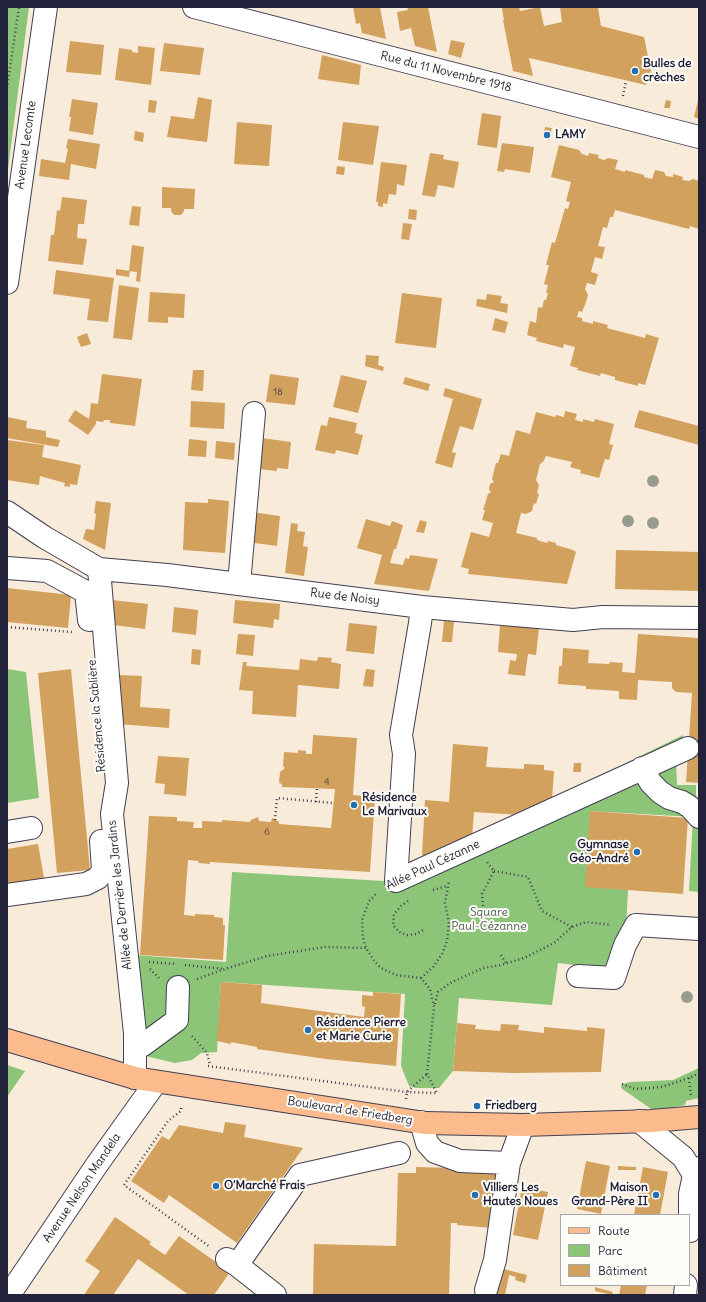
<!DOCTYPE html>
<html>
<head>
<meta charset="utf-8">
<style>
	body { margin:0 }
	#map { position:relative; width:706px; height:1302px; overflow:hidden; background:#f9ebda; font-family:Delius,sans-serif }
	canvas { display:block }
	.frame { position:absolute; inset:0; border:8px solid #22223b; pointer-events:none }
	.legend { position:absolute; left:560px; top:1214px; width:130px; height:72px; box-sizing:border-box; background:#fdfcf7; border:1px solid #a5a5ac; margin:0; padding:5px 7px; list-style:none; font-size:12px; color:#22223b }
	.legend li { display:flex; align-items:center; gap:8px; height:20px }
	.legend b { width:20px; border:1px solid #a5a5ac }
</style>
</head>
<body>
<div id="map">
<canvas width="706" height="1302"></canvas>
<div class="frame"></div>
<ul class="legend">
<li><b style="height:5px;background:#fbbb8d"></b>Route</li>
<li><b style="height:11px;background:#8cc578"></b>Parc</li>
<li><b style="height:11px;background:#d3a15e"></b>Bâtiment</li>
</ul>
</div>
<script>
const context = document.querySelector('canvas').getContext('2d');
context.lineJoin = 'round';
function fill(path, color) { context.fillStyle = color; context.fill(path, 'evenodd'); }
const shape = rows => new Path2D(rows.map(r => 'M' + r).join(''));
function stroke(path, color, width, dash) { context.strokeStyle = color; context.lineWidth = width; context.lineCap = dash ? 'butt' : 'round'; context.setLineDash(dash || []); context.stroke(path); }
function drawText(font, color, halo, rows, align = 'center') {
  context.font = font + ' Delius,sans-serif'; context.lineWidth = 4; context.setLineDash([]); context.textBaseline = 'middle'; context.strokeStyle = halo; context.fillStyle = color; for (const [text, x, y, turn = 0] of rows) {
    context.save(); context.translate(x, y); context.rotate((+turn || 0) * Math.PI / 180); context.textAlign = isNaN(turn) ? turn : align; if (halo) context.strokeText(text, 0, 0); context.fillText(text, 0, 0); context.restore();
  }
}
fill(shape([
	[7,7,29,7,7,177],
	[7,669,26,672,39,798,7,803],
	[683,735,682,758,676,758,677,785,696,785,696,800,699,801,699,892,689,891,693,817,590,811,628,890,626,929,608,969,558,963,552,1005,459,998,453,1071,439,1088,416,1088,409,1086,401,1066,405,994,221,982,217,1052,201,1053,192,1060,175,1063,141,1055,135,955,226,962,232,872,384,881,403,876,409,870],
	[7,1065,25,1071,7,1097],
	[699,1068,699,1098,686,1101,685,1105,654,1111,621,1088,622,1084,630,1082,673,1080]
]), '#8cc578');
fill(shape([
	[353,7,380,7,386,39,362,33,360,23,356,24],
	[407,7,428,7,437,52,415,46,411,28,400,31,397,12,408,10],
	[509,7,519,7,520,11,540,7,544,26,562,22,560,7,598,7,601,26,644,37,651,71,646,85,529,58,533,76,513,71,503,20,504,20,502,8],
	[451,40,465,43,461,58,448,54],
	[70,41,104,45,101,75,66,72],
	[164,43,204,48,200,75,160,71],
	[138,46,155,48,151,85,115,80,119,48,132,50,132,52,138,53],
	[322,55,361,65,359,85,318,79],
	[198,97,212,100,207,142,167,137,171,116,194,119],
	[72,99,98,103,93,135,69,131,71,117,69,117],
	[149,100,157,101,155,113,148,112],
	[666,100,671,101,670,108,664,108],
	[698,100,699,100,699,119,694,117],
	[482,113,501,116,497,148,477,145],
	[237,122,272,125,269,166,234,164],
	[343,122,379,126,373,165,338,160],
	[545,127,552,128,549,140,543,138],
	[135,131,144,133,143,142,134,140],
	[68,139,100,144,96,169,71,164,69,180,39,176,41,159,65,163,68,149,66,148],
	[502,143,534,147,530,173,505,169,504,172,497,171],
	[559,145,579,150,582,154,588,156,589,153,599,155,598,158,604,160,608,158,618,160,615,169,625,172,625,170,644,175,644,177,652,179,655,170,664,172,666,176,673,177,673,174,683,177,682,180,689,181,693,179,699,181,699,229,690,226,689,229,615,210,613,217,610,217,607,228,603,227,598,246,605,247,602,259,595,257,591,272,598,274,595,285,587,283,585,289,588,295,586,302,582,312,579,311,577,317,582,318,582,321,593,324,593,321,608,325,607,328,645,338,646,334,659,338,645,385,638,383,638,386,615,380,615,377,601,373,600,376,577,370,578,368,570,366,575,347,564,344,563,348,536,341,537,338,527,335,530,321,536,323,538,307,542,308,544,300,546,300,548,293,546,293,548,285,544,284,549,265,546,265,552,242,555,243,565,208,568,209,570,202,566,201,571,182,551,177],
	[430,153,444,155,443,159,459,162,454,188,438,185,435,197,422,195],
	[381,162,407,165,404,186,397,184,396,195,389,194,387,204,383,203,383,207,378,206,378,202,376,202],
	[337,166,345,167,344,175,336,174],
	[162,187,195,189,194,209,184,209,184,211,181,215,174,215,171,211,171,208,162,208],
	[62,197,87,200,84,224,78,224,77,238,87,239,83,265,48,261,51,235,54,235,57,210,60,211],
	[132,206,141,207,139,226,129,225],
	[409,209,417,210,416,220,408,219],
	[403,223,412,224,409,240,401,239],
	[132,245,144,247,140,282,136,281,137,272,129,271],
	[116,269,130,271,129,277,116,275],
	[56,270,114,278,108,322,87,320,90,299,53,294],
	[119,285,139,288,132,340,113,338],
	[150,292,185,294,184,318,168,317,168,323,148,322],
	[402,293,442,298,436,348,395,343],
	[487,294,502,296,500,303,508,304,507,313,476,306,477,299,486,300],
	[495,318,508,322,505,333,492,330],
	[87,333,91,344,81,347,77,337],
	[366,355,379,356,378,365,384,367,383,371,365,366],
	[193,370,204,370,203,391,191,390],
	[102,374,142,379,135,426,110,423,110,420,104,420,103,422,96,421,96,424,88,435,68,421,75,410,89,419,91,403,98,404],
	[270,374,299,378,295,405,266,402],
	[341,375,367,381,358,413,333,407],
	[405,377,430,384,428,391,403,384],
	[445,388,482,399,473,430,460,426,452,452,456,453,452,468,435,463,453,399,443,396],
	[191,401,225,403,224,429,190,427],
	[639,410,699,426,699,445,634,427],
	[565,411,577,414,575,420,583,422,583,419,594,422,595,419,614,424,609,444,613,445,609,460,605,459,599,478,580,473,581,470,570,467,572,462,546,456,543,462,540,464,536,480,539,485,537,493,539,494,536,504,534,503,532,511,526,514,521,513,516,533,537,538,537,540,547,543,548,541,556,543,556,545,573,550,576,552,567,584,468,574,469,569,461,567,471,532,489,537,493,523,482,520,485,510,483,510,488,494,491,492,489,489,490,484,494,482,492,479,496,463,498,463,501,454,509,456,516,430,530,434,536,412,555,417,556,415,564,417],
	[7,417,27,421,26,428,46,431,46,437,60,440,58,447,7,438],
	[329,417,357,423,355,433,363,435,358,455,336,450,335,454,315,450,321,425,327,426],
	[262,438,291,442,288,469,277,468,277,471,258,469],
	[189,439,207,441,206,457,188,456],
	[7,440,44,445,42,457,81,465,77,485,70,484,70,487,64,486,65,483,40,476,39,485,7,480],
	[216,441,235,443,234,460,215,458],
	[208,499,229,501,225,553,183,550,185,502,208,503],
	[96,501,111,503,105,550,83,539,86,529,94,530,96,514,94,513],
	[251,512,280,516,277,546,247,542],
	[366,519,390,526,392,521,403,525,396,549,394,549,390,563,403,565,405,558,409,559,410,555,438,559,429,591,374,584,382,555,357,548],
	[420,520,427,522,424,533,416,532],
	[291,523,298,524,297,531,305,532,303,546,308,547,304,576,285,573],
	[616,550,699,552,699,591,615,589],
	[7,588,71,595,68,628,7,622],
	[112,600,148,604,145,629,113,625],
	[235,600,280,604,279,620,274,619,273,628,233,623],
	[174,607,198,610,196,635,172,632],
	[444,620,454,621,452,642,442,642],
	[349,623,377,626,374,654,346,651],
	[500,625,539,628,536,655,528,654,525,676,508,674,510,660,516,661,517,654,498,652],
	[238,634,255,635,253,656,236,654],
	[638,634,699,638,699,783,686,782,692,693,676,692,672,688,672,682,638,680,637,700,619,699,619,691,586,689,586,686,558,684,559,666,562,666,563,648,589,650,588,663,609,664,610,662,623,663,622,672,635,673],
	[192,649,201,650,200,665,191,664],
	[318,657,332,658,331,662,341,664,339,689,298,685,296,717,252,714,253,691,239,690,243,662,247,662,246,666,299,670,300,659,317,661],
	[71,669,90,870,57,873,38,673],
	[366,669,375,670,373,687,363,686],
	[120,675,142,676,140,707,170,709,169,728,118,724],
	[313,735,357,738,353,795,375,797,370,872,210,862,210,864,198,863,199,861,188,860,184,915,195,916,195,914,214,915,214,917,223,918,223,925,225,925,223,960,140,955,149,816,177,817,177,821,194,822,193,828,202,828,202,821,222,822,222,820,250,822,251,820,258,817,259,821,271,822,272,818,279,822,279,824,331,828,335,789,282,787,282,784,279,783,280,772,285,768,283,766,284,752,298,753,298,750,306,751,306,754,312,754],
	[453,744,488,747,486,767,524,769,524,764,544,765,544,770,554,771,552,800,520,815,474,812,472,838,429,860,422,855,425,800,449,802],
	[158,756,189,758,186,796,164,794,165,784,155,783],
	[574,763,581,763,581,772,573,772],
	[590,811,688,818,683,894,585,887],
	[38,844,44,878,7,884,7,849],
	[221,982,262,985,261,1003,364,1017,365,1007,362,1006,362,995,373,996,373,992,401,994,396,1066,326,1059,257,1049,257,1047,231,1042,231,1044,217,1041],
	[457,1023,476,1025,475,1029,500,1031,501,1024,519,1025,518,1030,544,1033,544,1027,587,1031,587,1027,605,1029,601,1072,512,1073,453,1071],
	[225,1122,246,1125,244,1137,303,1148,237,1243,169,1195,164,1203,131,1181,162,1136,169,1140,179,1125,223,1133],
	[586,1161,610,1166,601,1214,577,1209],
	[618,1166,636,1167,636,1170,618,1170],
	[416,1167,452,1168,503,1173,493,1228,457,1225,457,1223,451,1223,449,1295,313,1295,314,1244,396,1246,398,1173,416,1173],
	[643,1167,668,1172,660,1215,634,1215],
	[522,1187,548,1192,538,1240,513,1235],
	[115,1217,151,1242,149,1244,165,1255,179,1236,230,1272,214,1295,189,1295,138,1259,113,1295,84,1295,100,1271,85,1261],
	[500,1268,527,1275,525,1283,515,1280,516,1277,509,1275,505,1295,494,1295],
	[621,1285,647,1285,645,1295,619,1295],
	[595,1287,613,1292,612,1295,595,1291]
]), '#d3a15e');
const minor = shape([
	[194,7,699,137],
	[7,283,46,7],
	[7,512,44,537,99,569,167,575,422,607,573,620,603,617,699,618],
	[7,568,47,571,86,592,89,620],
	[99,569,117,783,112,814,135,1033,135,1078],
	[239,584,254,413],
	[422,607,420,623,401,735,404,754,396,881,688,748],
	[642,768,651,783,660,792,669,798,682,802,690,807,699,817],
	[7,832,31,828],
	[7,895,86,884,98,878,103,870,101,841],
	[578,976,614,978,625,945,636,925,699,929],
	[135,1049,143,1045,177,1020,178,987],
	[639,1121,683,1157,694,1175],
	[421,1122,427,1143,435,1152,460,1161,509,1163,523,1125],
	[690,1231,690,1194,694,1175,699,1168],
	[227,1259,237,1265,300,1175,399,1153],
	[237,1265,275,1295],
	[486,1290,495,1260,509,1163],
	[9,1295,96,1166,156,1082],
	[685,1295,686,1285]
]);
const major = shape([
	[7,1040,135,1078,425,1123,523,1125,651,1121,699,1117]
]);
stroke(minor, '#424053', 24);
stroke(major, '#424053', 24);
stroke(shape([
	[7,88,19,7],
	[623,96,626,81],
	[7,627,72,632],
	[316,802,317,787],
	[275,820,277,798,333,803],
	[494,871,528,877,542,911,572,927],
	[433,890,447,886],
	[408,901,401,906,394,914,393,925,399,932,407,935,416,934,425,929],
	[483,906,482,894,494,871,487,862],
	[501,955,506,963],
	[149,962,176,964],
	[185,965,224,969],
	[150,969,159,978],
	[421,978,433,967,442,954,447,941,449,924,445,903,449,881],
	[197,979,225,969,267,956,325,947,366,948],
	[435,1004,438,992,450,983,483,968,501,965,524,958,554,943,572,927,586,922,611,925],
	[192,1036,207,1053,210,1065],
	[208,1066,407,1092,437,1093,427,1074,434,1007,430,989,421,978,396,975,381,968,375,962,366,948,363,938,362,920,369,901,377,893],
	[689,1078,691,1097],
	[622,1084,635,1089,662,1087,689,1078,699,1073],
	[406,1099,407,1092,427,1074],
	[181,1108,181,1111,168,1121,124,1185,210,1247]
]), '#424053', 2.5, [1, 3]);
stroke(minor, '#fff', 22);
stroke(major, '#fbbb8d', 22);
context.fillStyle = '#979c8e';
for (const [x, y] of [
	[653,481],
	[628,521],
	[653,523],
	[687,997]
]) { context.beginPath(); context.arc(x, y, 6, 0, 2 * Math.PI); context.fill(); }
for (const [x, y, r, color] of [
	[635,71,4,"#1f6fb2"],
	[547,135,4,"#1f6fb2"],
	[354,805,4,"#1f6fb2"],
	[637,852,4,"#1f6fb2"],
	[308,1030,4,"#1f6fb2"],
	[477,1106,4,"#1f6fb2"],
	[216,1186,4,"#1f6fb2"],
	[475,1195,4,"#1f6fb2"],
	[656,1195,4,"#1f6fb2"]
]) { const dot = new Path2D(); dot.arc(x, y, r, 0, 2 * Math.PI); context.fillStyle = color; context.fill(dot); stroke(dot, '#fdfcf7', 1.5); }
drawText('10px', '#4e4244', null, [
	["18",278,392],
	["4",327,782],
	["6",267,832]
]);
drawText('bold 12px', '#22223b', '#fdfcf7', [
	["Bulles de",643,64],
	["crèches",643,78],
	["LAMY",555,135],
	["Résidence",362,798],
	["Le Marivaux",362,812],
	["Gymnase",629,845,"right"],
	["Géo-André",629,859,"right"],
	["Résidence Pierre",316,1023],
	["et Marie Curie",316,1037],
	["Friedberg",485,1106],
	["O'Marché Frais",224,1186],
	["Villiers Les",483,1188],
	["Hautes Noues",483,1202],
	["Maison",648,1188,"right"],
	["Grand-Père II",648,1202,"right"]
], 'left');
drawText('12px', '#22223b', '#fdfcf7', [
	["Rue du 11 Novembre 1918",446,72,14],
	["Avenue Lecomte",26,145,-82],
	["Rue de Noisy",345,597,7],
	["Résidence la Sablière",97,716,-95],
	["Allée Paul Cézanne",433,865,-25],
	["Allée de Derrière les Jardins",120,895,-96],
	["Boulevard de Friedberg",350,1111,9],
	["Avenue Nelson Mandela",82,1188,-56]
]);
drawText('12px', '#475b50', '#fdfcf7', [
	["Square",489,913],
	["Paul-Cézanne",489,927]
]);
</script>
</body>
</html>
